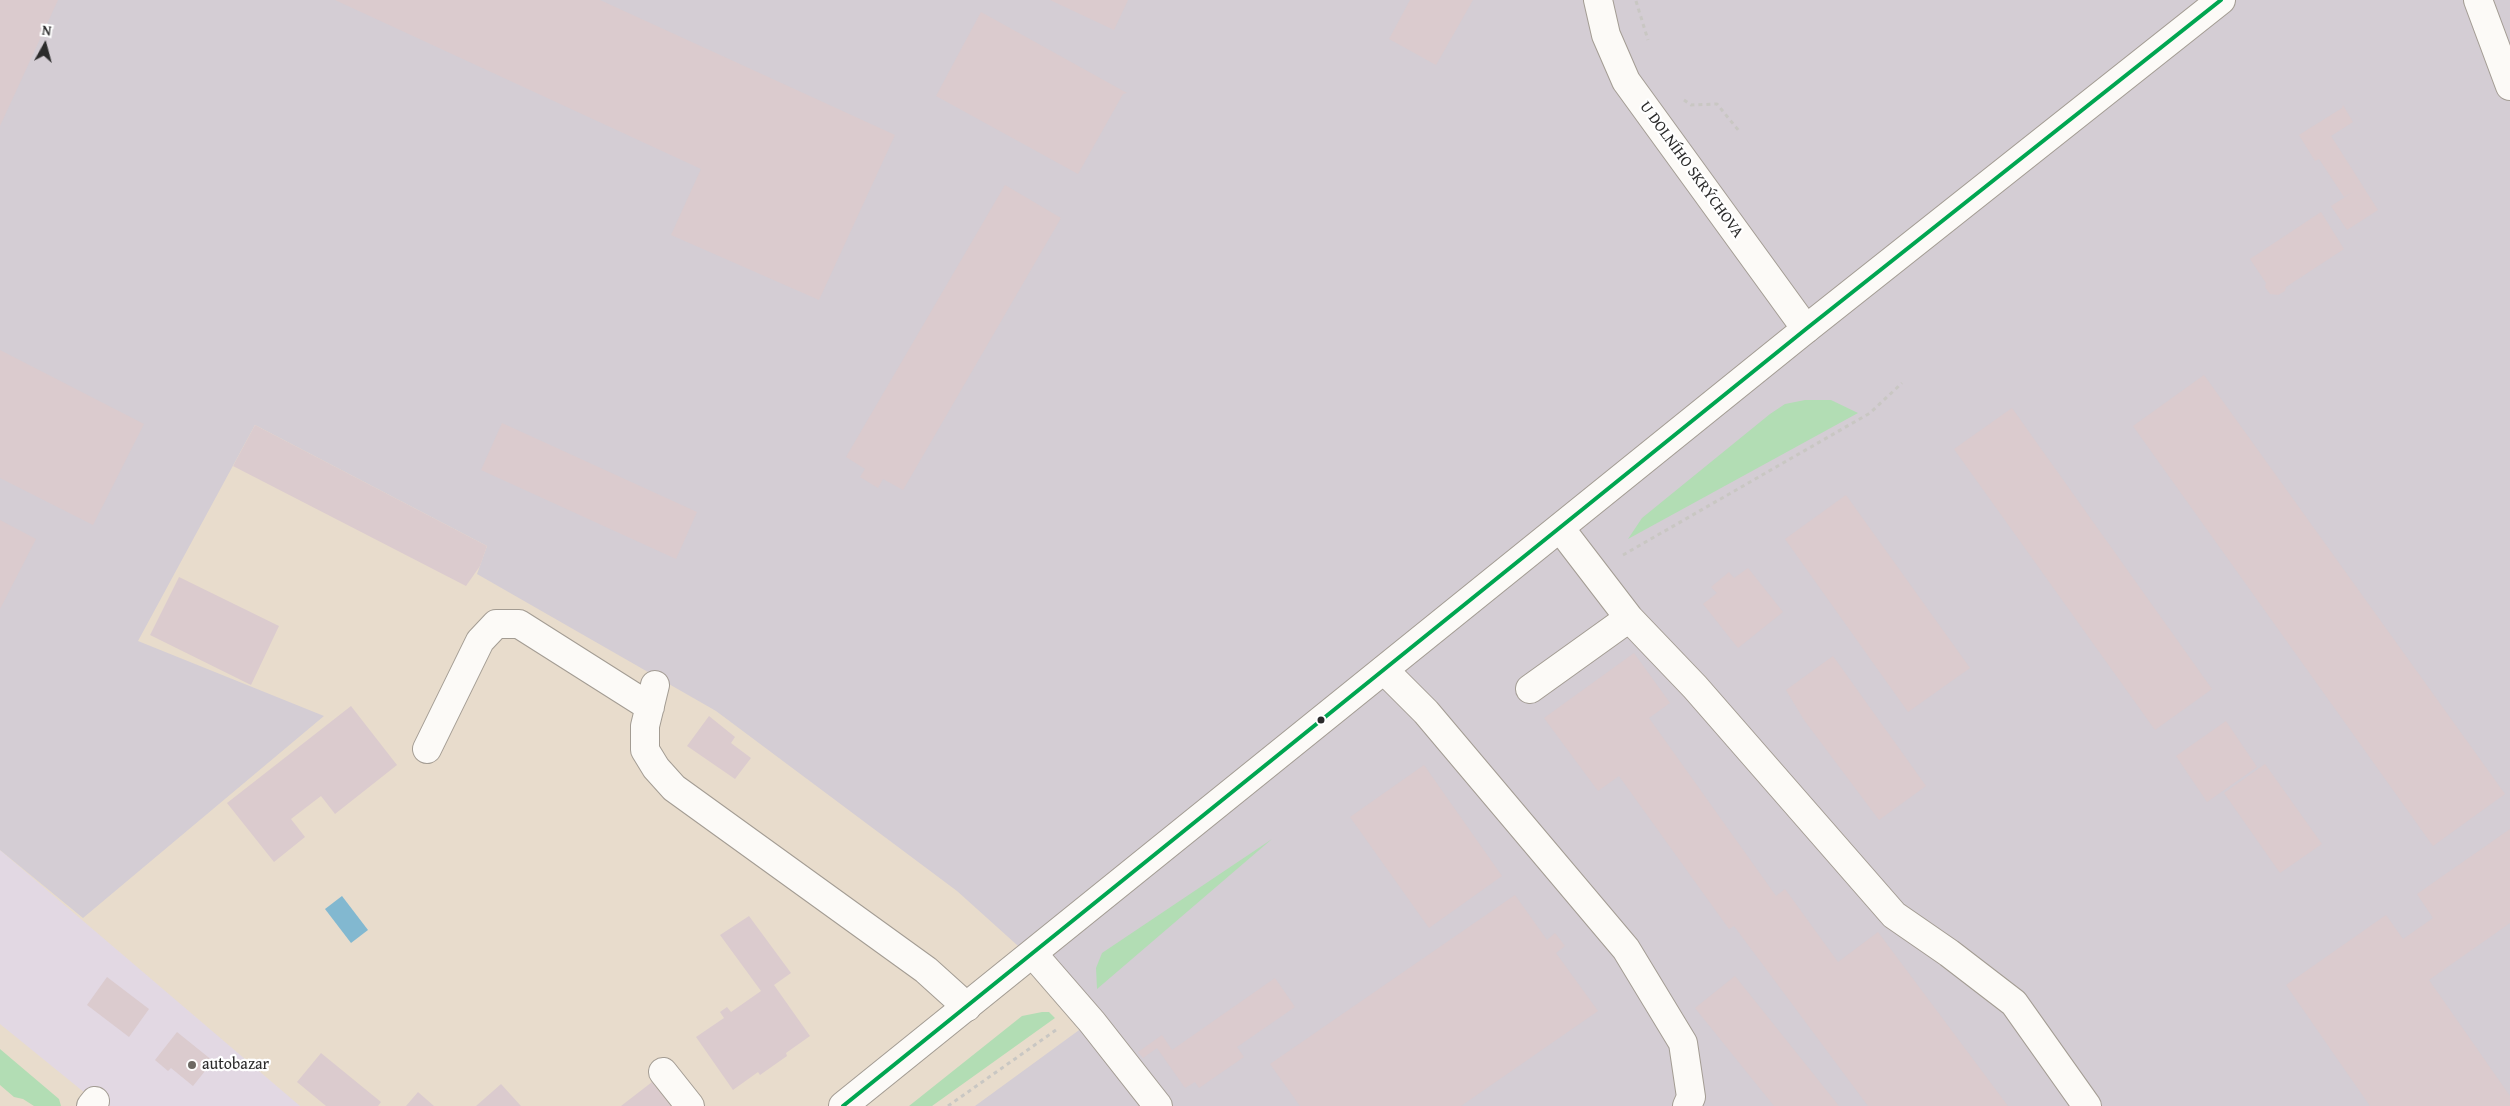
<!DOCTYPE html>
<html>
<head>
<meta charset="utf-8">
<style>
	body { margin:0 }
	#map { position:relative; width:2510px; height:1106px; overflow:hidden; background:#e8dccc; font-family:"Gentium Book Plus",serif }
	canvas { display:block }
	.north { position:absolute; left:20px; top:20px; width:50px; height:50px; -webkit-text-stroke:4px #fff; paint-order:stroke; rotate:7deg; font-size:14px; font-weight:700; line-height:20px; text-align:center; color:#2b2b2b }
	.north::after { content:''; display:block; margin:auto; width:18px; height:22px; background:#2b2b2b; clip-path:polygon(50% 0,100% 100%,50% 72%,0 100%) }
</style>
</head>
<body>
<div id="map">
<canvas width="2510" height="1106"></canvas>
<div class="north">N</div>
</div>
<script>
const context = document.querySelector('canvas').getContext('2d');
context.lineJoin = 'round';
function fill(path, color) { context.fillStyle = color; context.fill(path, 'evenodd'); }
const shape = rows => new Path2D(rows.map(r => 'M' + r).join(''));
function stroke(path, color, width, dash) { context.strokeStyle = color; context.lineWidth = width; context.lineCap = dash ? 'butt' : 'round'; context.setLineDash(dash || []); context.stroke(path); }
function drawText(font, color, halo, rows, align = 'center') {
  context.font = font + ' "Gentium Book Plus",serif'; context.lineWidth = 4.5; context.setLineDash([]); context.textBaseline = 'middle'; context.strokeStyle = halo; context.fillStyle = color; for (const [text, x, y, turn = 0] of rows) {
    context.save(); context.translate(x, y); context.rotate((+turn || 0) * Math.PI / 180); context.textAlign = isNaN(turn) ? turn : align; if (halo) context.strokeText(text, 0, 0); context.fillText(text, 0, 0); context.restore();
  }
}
fill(shape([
	[0,850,300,1106,101,1106,0,1024]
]), '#e2d8e3');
fill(shape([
	[0,0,2510,0,2510,1106,975,1106,1097,1017,957,891,716,711,477,574,487,546,255,425,138,641,324,716,83,918,0,850]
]), '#d4cdd4');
fill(shape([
	[1805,400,1831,400,1858,413,1628,539,1642,518,1770,414,1785,404],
	[1272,839,1097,989,1096,968,1102,953],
	[1042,1012,1049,1012,1055,1018,932,1106,909,1106,1022,1016],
	[0,1049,59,1099,61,1106,34,1106,23,1099,14,1097,0,1085]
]), '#b2ddb4');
fill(shape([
	[342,896,368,930,351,943,325,909]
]), '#82b8d0');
fill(shape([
	[0,0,58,0,0,126],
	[335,0,600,0,895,135,819,300,671,235,701,169],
	[1050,0,1128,0,1114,30],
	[1410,0,1473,0,1436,65,1389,39],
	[981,12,1127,93,1123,94,1078,174,936,96],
	[2343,105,2353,122,2331,136,2378,210,2347,230,2331,206,2353,192,2344,197,2319,159,2315,161,2299,135,2342,108],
	[1005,185,1061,218,903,490,883,479,878,488,860,477,865,469,846,457],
	[2321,212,2344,249,2286,287,2285,291,2278,295,2270,294,2265,287,2266,283,2250,259],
	[0,350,144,424,93,525,0,478],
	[2204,375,2505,794,2433,846,2133,426],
	[2012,408,2212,689,2155,730,1954,449],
	[502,423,697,512,676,559,481,470],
	[255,425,487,546,480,566,466,586,233,466],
	[1846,495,1970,668,1908,712,1785,539],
	[0,520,36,539,0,609],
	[1748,568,1783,612,1738,648,1703,604,1717,593,1711,587,1729,572,1734,578],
	[179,577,279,626,251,685,150,635],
	[1634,653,1670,703,1649,718,1776,896,1785,889,1838,962,1878,932,2008,1106,1868,1106,1734,926,1729,929,1619,776,1598,791,1544,718],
	[1833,656,1926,786,1879,820,1804,720,1786,690],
	[351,706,397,765,335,814,321,796,291,819,305,837,274,862,227,803],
	[709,716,735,737,731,743,751,758,735,779,687,746],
	[2226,721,2257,767,2207,802,2176,756],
	[2265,764,2322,844,2280,873,2224,793],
	[1424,765,1502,876,1429,928,1350,817],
	[2510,829,2510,923,2429,980,2510,1096,2510,1106,2370,1106,2286,985,2386,915,2403,939,2433,918,2417,894],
	[1515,895,1547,940,1555,933,1565,946,1556,953,1598,1011,1461,1106,1300,1106,1270,1064],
	[749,916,791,973,774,985,810,1036,786,1053,787,1056,760,1075,758,1072,733,1090,696,1037,724,1018,720,1012,727,1007,731,1012,761,991,720,935],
	[1735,976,1839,1106,1774,1106,1695,1008],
	[107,977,149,1009,129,1037,87,1005],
	[1275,978,1295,1007,1237,1047,1244,1057,1199,1088,1195,1082,1185,1088,1157,1048,1143,1058,1138,1052,1162,1035,1172,1050],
	[177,1032,213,1061,193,1086,171,1068,168,1071,155,1060],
	[321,1053,381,1102,378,1106,326,1106,297,1082],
	[652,1082,671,1106,621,1106],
	[501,1084,521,1106,476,1106],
	[418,1092,434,1106,406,1106]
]), '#dbcbce');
const minor = shape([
	[1598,0,1606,35,1626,81,1806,329],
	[2478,0,2510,86],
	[1560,528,1629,618,1695,687,1894,915,1949,953,2014,1003,2087,1106],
	[1384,670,1426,712,1626,949,1683,1043,1691,1097,1687,1106],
	[655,685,645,726,645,750,656,768,674,788,926,970,967,1007],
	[1530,689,1629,618],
	[427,749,480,641,496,624,519,624,650,707],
	[1033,954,1092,1022,1158,1106],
	[663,1072,690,1106],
	[91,1106,95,1101]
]);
const major = shape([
	[843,1106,1806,329,2221,0]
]);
stroke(minor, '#a39c93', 30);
stroke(major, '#a39c93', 30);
stroke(shape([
	[1636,1,1648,40],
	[1684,100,1691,105,1717,104,1739,131],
	[1623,555,1870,413,1902,383],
	[948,1106,1056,1030]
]), '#c9c7c3', 3, [4, 4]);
stroke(minor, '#fcfaf7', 28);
stroke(major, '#fcfaf7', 28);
stroke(shape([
	[843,1106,1806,329,2221,0]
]), '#00a651', 4);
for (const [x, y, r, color] of [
	[1321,720,4.5,"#2b2b2b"],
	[192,1065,5,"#6d6963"]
]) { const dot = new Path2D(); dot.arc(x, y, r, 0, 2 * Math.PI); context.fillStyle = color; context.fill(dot); stroke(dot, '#fff', 2); }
drawText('16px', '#2b2b2b', '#fff', [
	["U DOLNÍHO SKRÝCHOVA",1691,170,54]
]);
drawText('16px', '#2b2b2b', '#fff', [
	["autobazar",202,1065]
], 'left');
</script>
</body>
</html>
